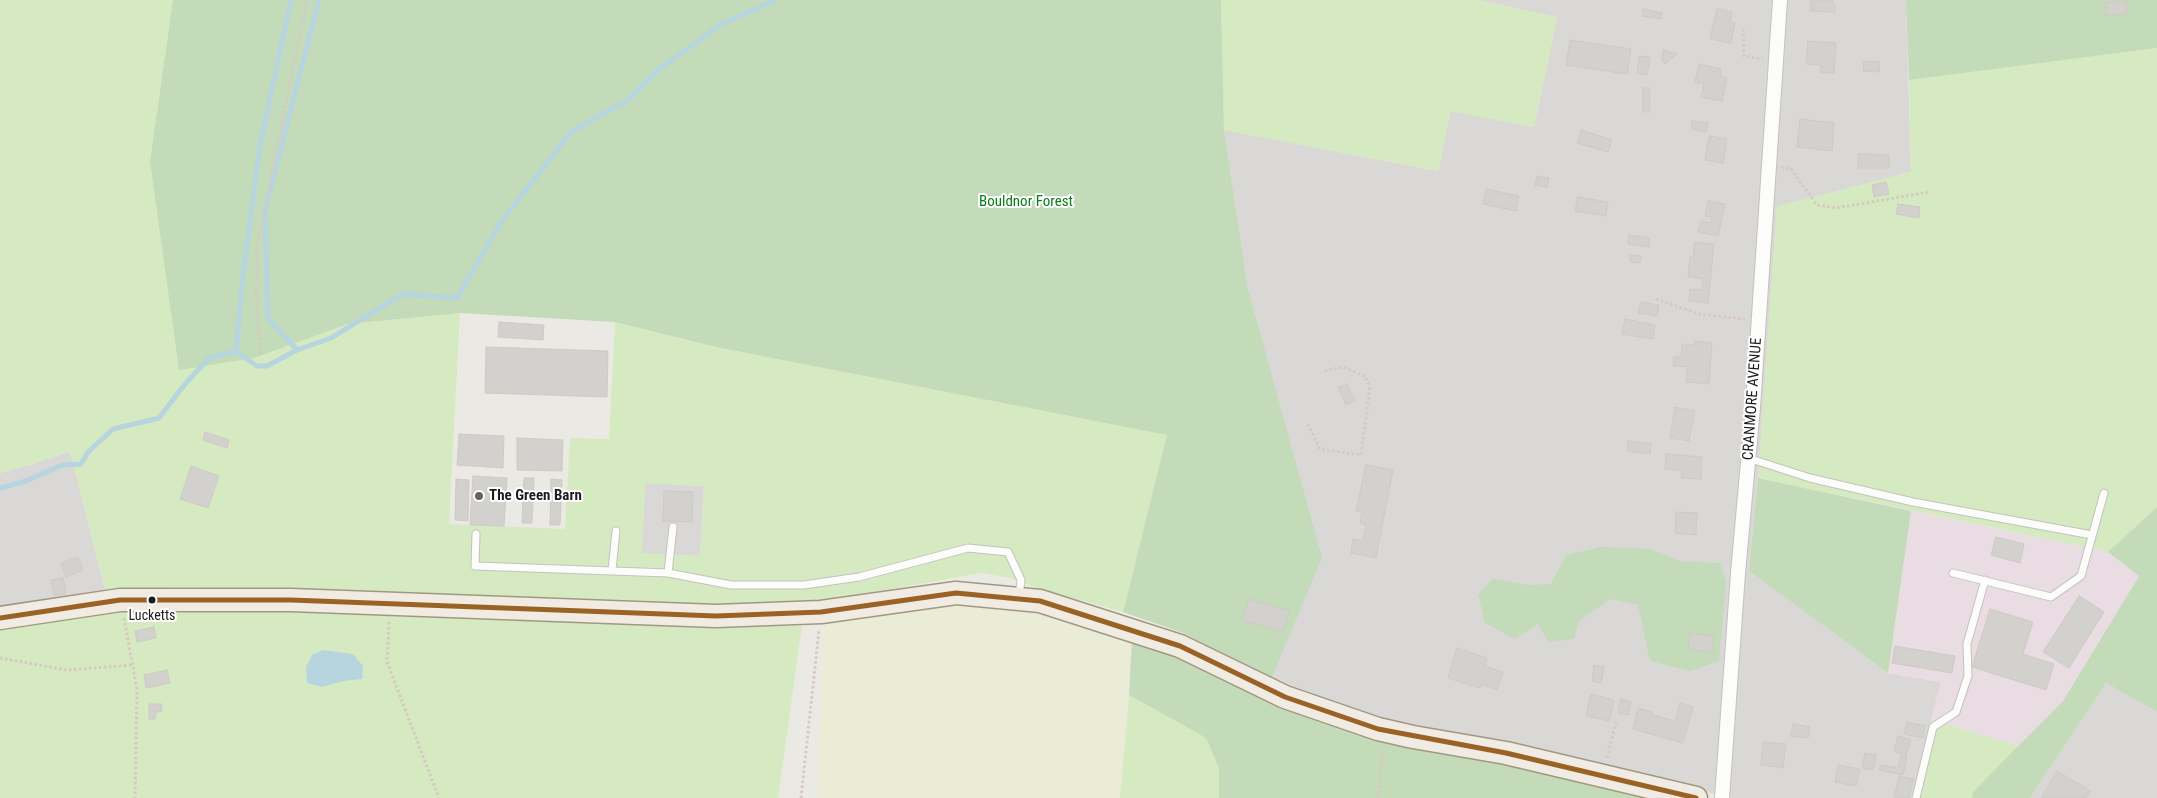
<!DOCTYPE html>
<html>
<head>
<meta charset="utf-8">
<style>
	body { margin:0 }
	canvas { display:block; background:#ebe9e4 }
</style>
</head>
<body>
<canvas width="2157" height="798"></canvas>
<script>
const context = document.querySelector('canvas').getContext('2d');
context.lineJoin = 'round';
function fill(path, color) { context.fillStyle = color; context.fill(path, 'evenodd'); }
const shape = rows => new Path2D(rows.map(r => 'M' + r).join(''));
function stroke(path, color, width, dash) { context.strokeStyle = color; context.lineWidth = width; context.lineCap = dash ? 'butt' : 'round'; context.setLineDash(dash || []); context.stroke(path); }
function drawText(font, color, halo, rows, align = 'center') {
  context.font = font + ' "Roboto Condensed",sans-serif'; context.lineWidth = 4; context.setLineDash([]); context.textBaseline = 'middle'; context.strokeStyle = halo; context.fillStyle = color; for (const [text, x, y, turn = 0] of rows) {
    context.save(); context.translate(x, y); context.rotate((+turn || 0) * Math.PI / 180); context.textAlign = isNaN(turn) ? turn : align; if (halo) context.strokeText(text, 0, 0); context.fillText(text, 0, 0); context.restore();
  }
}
fill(shape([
	[1477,0,1906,0,1911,172,1777,207,1758,478,1749,571,1888,673,1941,682,1931,720,2019,746,1973,792,1972,798,1732,798,1509,745,1412,727,1289,688,1271,679,1269,372,1248,289,1224,130,1438,171,1450,111,1534,127,1557,17],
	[70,451,105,590,64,601,0,609,0,473,36,463],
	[645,483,704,486,700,556,641,554],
	[2106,683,2157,712,2157,798,2030,798]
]), '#dad8d6');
fill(shape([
	[1911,511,2108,552,2139,576,2063,701,2019,746,1931,720,1941,682,1888,673]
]), '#e9dde3');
fill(shape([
	[959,605,1014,608,1132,640,1120,798,817,798,824,623]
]), '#eaecd6');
fill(shape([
	[0,0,173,0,150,161,254,358,348,324,460,313,449,524,565,529,570,438,609,439,615,322,716,347,1167,435,1123,612,1040,589,1010,578,981,573,834,599,717,605,510,600,182,587,105,590,70,451,36,463,0,473],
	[645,483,704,486,700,556,642,553],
	[1221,0,1477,0,1557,17,1534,127,1450,111,1439,171,1224,130],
	[2157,48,2157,507,2108,552,1758,478,1777,206,1911,172,1909,80],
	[135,606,493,617,635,625,802,626,778,798,0,798,0,623],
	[1129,695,1206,738,1219,768,1219,798,1120,798],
	[1931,720,2019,746,1973,792,1972,798,1911,798]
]), '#d6eac1');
fill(shape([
	[173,0,1221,0,1224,130,1248,289,1322,558,1271,679,1183,633,1123,612,1167,435,716,347,615,322,460,313,348,324,254,358,179,370,150,161],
	[1906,0,2157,0,2157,48,1909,80],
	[1758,478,1911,511,1888,673,1749,571],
	[2157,507,2157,712,2106,683,2030,798,1972,798,1973,792,2063,701,2139,576,2108,552],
	[1601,547,1650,549,1679,561,1720,563,1726,582,1719,661,1690,671,1650,661,1638,605,1610,599,1579,621,1574,639,1548,642,1538,624,1515,639,1485,623,1478,595,1493,579,1528,585,1551,584,1566,555],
	[1132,640,1507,762,1662,798,1219,798,1219,768,1206,738,1129,695]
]), '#c3dbb8');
fill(shape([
	[323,650,353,654,363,666,362,679,343,681,322,687,307,683,306,667,312,655]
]), '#b6d5df');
stroke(shape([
	[297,350,268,318,265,210,319,0],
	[236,351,257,366,267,366,297,350,331,338,403,294,457,298,501,222,572,131,628,100,657,71,720,25,775,0],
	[236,351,243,275,260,145,291,0],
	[0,488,26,481,62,465,81,464,88,452,113,429,159,418,185,384,209,358,236,351]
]), '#b6d5df', 5);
const building = shape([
	[1811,0,1833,0,1832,3,1835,4,1835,12,1810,11,1811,0],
	[2126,1,2127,14,2106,16,2105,3,2126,1],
	[1643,9,1662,13,1661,19,1642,16,1643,9],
	[1717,9,1732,12,1730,21,1735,23,1731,43,1710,39,1717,9],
	[1570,40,1631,49,1627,74,1566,65,1570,40],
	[1808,41,1836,43,1834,73,1820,72,1821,65,1806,64,1808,41],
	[1663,50,1677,54,1665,64,1662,60,1663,50],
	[1640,56,1650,57,1647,75,1637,73,1640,56],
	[1864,61,1880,62,1879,72,1863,71,1864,61],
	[1699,64,1721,69,1720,76,1727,78,1722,101,1701,97,1704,84,1695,82,1699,64],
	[1643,88,1650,88,1650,112,1643,112,1643,88],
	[1800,119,1834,123,1832,151,1797,147,1800,119],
	[1692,121,1708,123,1706,132,1691,129,1692,121],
	[1581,130,1612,140,1608,152,1577,143,1581,130],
	[1709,136,1727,139,1723,163,1705,160,1709,136],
	[1858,154,1889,155,1889,168,1858,168,1858,154],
	[1537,176,1549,178,1547,187,1535,185,1537,176],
	[1886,182,1889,194,1874,197,1872,185,1886,182],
	[1486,189,1519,196,1516,211,1483,204,1486,189],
	[1578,197,1608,202,1606,216,1575,211,1578,197],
	[1708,201,1725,204,1718,236,1698,232,1701,221,1711,223,1712,217,1705,216,1708,201],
	[1898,204,1920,207,1919,218,1896,214,1898,204],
	[1629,235,1650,238,1649,247,1628,244,1629,235],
	[1695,242,1714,244,1708,303,1689,301,1690,289,1702,290,1703,279,1688,277,1690,257,1693,257,1695,242],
	[1630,255,1641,256,1640,263,1630,262,1630,255],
	[1641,302,1659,305,1657,316,1638,313,1641,302],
	[1625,319,1655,325,1653,339,1622,334,1625,319],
	[499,322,544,325,543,340,498,337,499,322],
	[1695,341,1712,343,1709,384,1686,382,1688,367,1673,366,1674,357,1681,357,1682,344,1694,345,1695,341],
	[486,347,608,351,607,397,485,393,486,347],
	[1347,384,1355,401,1346,405,1338,387,1347,384],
	[1675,407,1695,411,1689,441,1670,438,1675,407],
	[205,432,229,440,227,448,203,440,205,432],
	[459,434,504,436,503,468,457,465,459,434],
	[517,438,563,440,562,471,517,470,517,438],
	[1628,441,1651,444,1650,454,1627,451,1628,441],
	[1666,454,1702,457,1701,479,1681,478,1682,470,1665,469,1666,454],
	[1366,465,1393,470,1376,558,1351,553,1353,539,1363,541,1366,525,1360,523,1362,512,1356,511,1366,465],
	[191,466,219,476,208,508,180,499,191,466],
	[473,476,507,478,504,526,470,525,473,476],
	[524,478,534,478,532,523,522,523,524,478],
	[456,479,469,480,468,521,455,520,456,479],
	[551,479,562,480,560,525,550,525,551,479],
	[664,491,693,492,692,522,663,521,664,491],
	[1676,512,1697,513,1696,535,1675,533,1676,512],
	[1996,537,2024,544,2020,563,1991,555,1996,537],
	[78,557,83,570,66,577,61,563,78,557],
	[63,578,66,593,54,596,51,580,63,578],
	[2079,596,2104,612,2069,668,2043,652,2079,596],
	[1249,599,1289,611,1283,632,1242,620,1249,599],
	[1990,609,2033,622,2023,654,2054,664,2046,690,1972,667,1990,609],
	[154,627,156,638,137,642,135,631,154,627],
	[1690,633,1714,636,1712,652,1688,649,1690,633],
	[1895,646,1955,656,1952,673,1892,663,1895,646],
	[1457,648,1487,658,1485,666,1503,672,1497,690,1481,684,1480,688,1448,678,1457,648],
	[1594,665,1604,667,1601,683,1592,681,1594,665],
	[167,670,170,683,146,688,144,675,167,670],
	[1591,694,1614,700,1609,721,1586,716,1591,694],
	[1621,699,1631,702,1628,715,1618,713,1621,699],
	[1680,703,1693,707,1683,743,1633,729,1638,708,1652,712,1651,714,1675,721,1680,703],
	[149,704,162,704,161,712,156,712,155,719,149,719,149,704],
	[1907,722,1925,726,1923,738,1904,734,1907,722],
	[1793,724,1810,727,1808,738,1791,736,1793,724],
	[1898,736,1911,740,1906,755,1894,751,1898,736],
	[1763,742,1786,744,1783,768,1761,765,1763,742],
	[1865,753,1876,755,1873,770,1862,768,1865,753],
	[1901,756,1907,757,1903,775,1879,770,1881,765,1898,768,1901,756],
	[1838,765,1860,769,1856,786,1835,782,1838,765],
	[2057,771,2091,791,2086,798,2041,798,2057,771],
	[1899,776,1914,779,1909,798,1894,798,1899,776]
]);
fill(building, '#d3d1cd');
stroke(building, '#cecac5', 1);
const service = shape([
	[1748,458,1810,478,1913,502,2092,535],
	[476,534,475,566,668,573,731,585,804,585,859,577,968,548,1008,552,1021,580,1019,596],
	[612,570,616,531],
	[668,573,673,527],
	[1953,573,2051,597,2081,576,2104,493],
	[1916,798,1933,727,1956,712,1968,676,1967,644,1985,580]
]);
const minor = shape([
	[1722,798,1738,573,1753,407,1780,0]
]);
const primary = shape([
	[0,618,120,600,291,600,716,616,821,612,956,593,1040,601,1180,646,1285,697,1378,729,1413,737,1506,753,1696,798]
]);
stroke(service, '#c3c2c0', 9);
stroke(minor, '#c3c2c0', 16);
stroke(primary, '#a19881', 25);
stroke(shape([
	[1743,29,1744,56,1763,59],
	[1781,167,1791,169,1817,205,1836,208,1929,192],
	[1656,299,1699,314,1745,319],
	[261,355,256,300,257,247,307,0],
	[1308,424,1320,449,1361,455,1370,387,1365,376,1343,367,1324,371],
	[124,618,137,689,135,798],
	[389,622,387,662,439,798],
	[0,658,67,670,133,665],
	[1607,758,1616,722],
	[801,798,819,630],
	[1378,798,1383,749]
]), '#d7c8c3', 3, [2.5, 2.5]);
stroke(service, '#fcfcfb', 7);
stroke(minor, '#fcfcfb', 14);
stroke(primary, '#f0ece3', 22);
stroke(shape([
	[0,618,120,600,291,600,716,616,821,612,956,593,1040,601,1180,646,1285,697,1378,729,1506,753,1696,798]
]), '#9a6325', 5);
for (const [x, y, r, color] of [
	[479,496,5,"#646462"],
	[152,600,4.5,"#1c1c1c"]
]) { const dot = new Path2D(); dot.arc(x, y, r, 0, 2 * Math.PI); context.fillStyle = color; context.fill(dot); stroke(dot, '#fff', 2); }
drawText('14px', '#1c1c1c', '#fff', [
	["Lucketts",152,616]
]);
drawText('15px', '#087c17', '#fff', [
	["Bouldnor Forest",1026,202]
]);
drawText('15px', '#1c1c1c', '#fff', [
	["CRANMORE AVENUE",1753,399,-86]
]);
drawText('bold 15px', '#1c1c1c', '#fff', [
	["The Green Barn",489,496]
], 'left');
</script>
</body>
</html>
